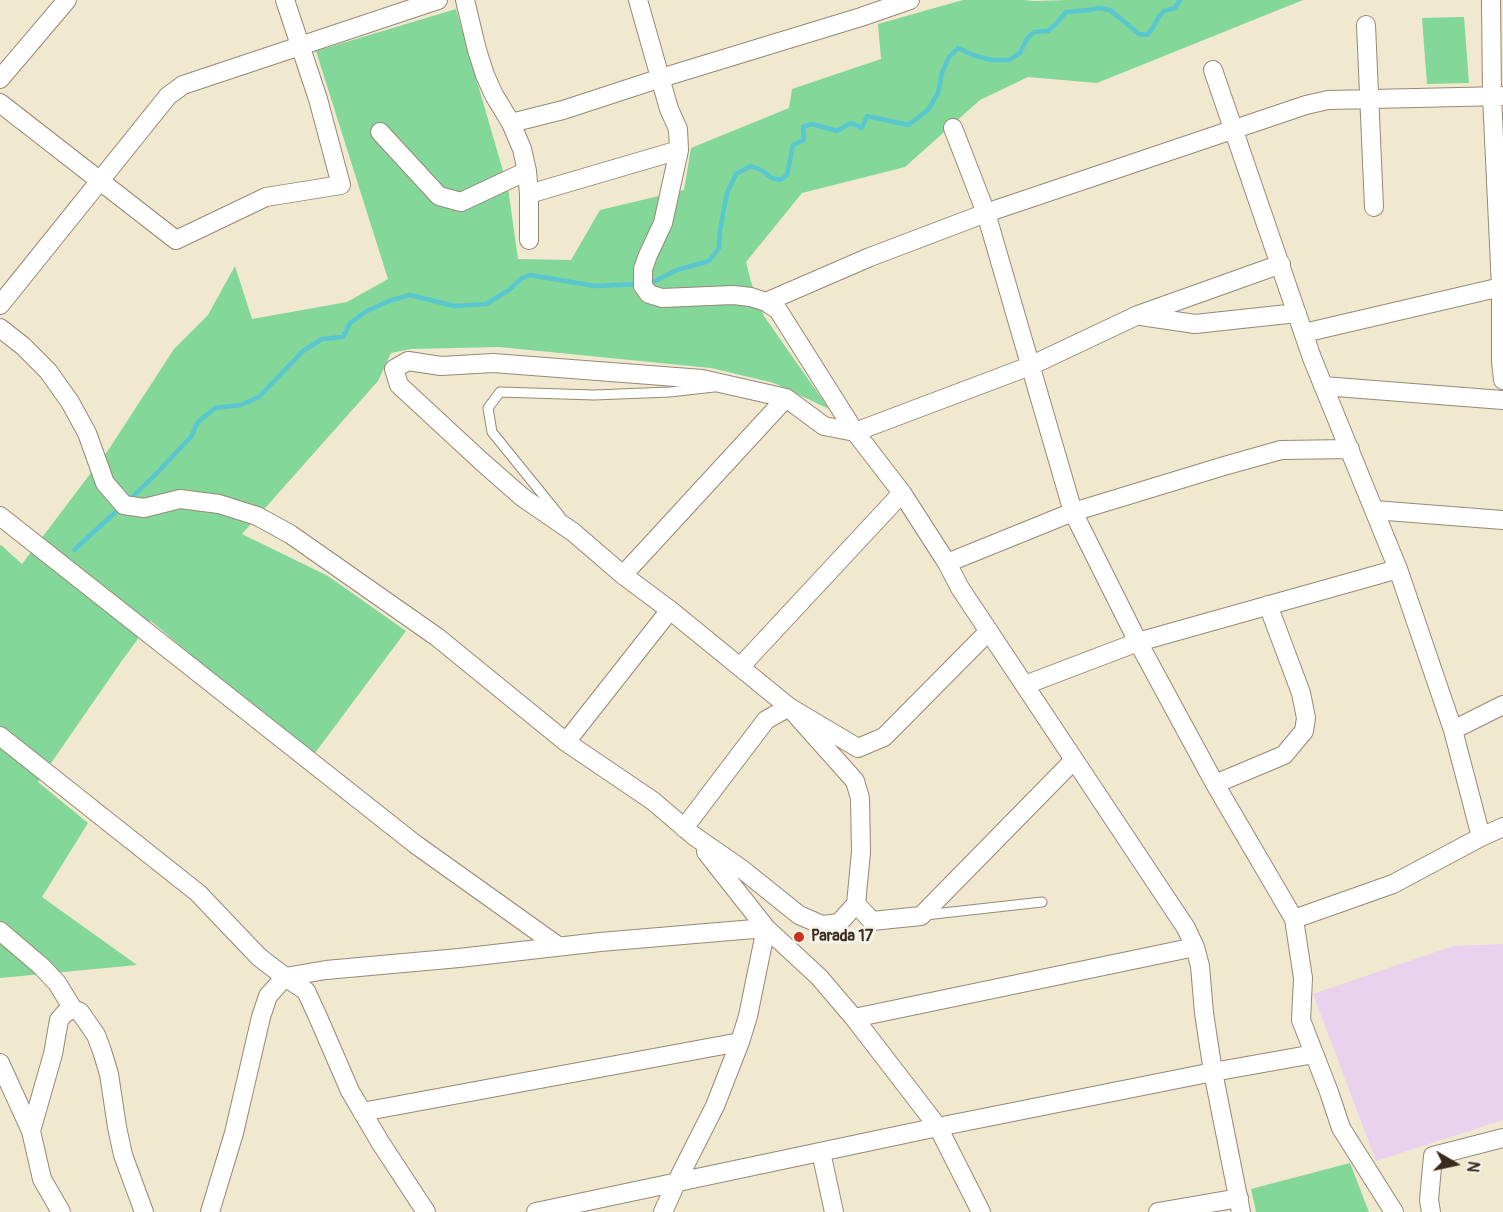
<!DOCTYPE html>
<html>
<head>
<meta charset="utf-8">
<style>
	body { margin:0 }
	#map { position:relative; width:1503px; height:1212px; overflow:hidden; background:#f1e8d0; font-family:Pangolin,sans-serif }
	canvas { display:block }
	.north { position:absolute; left:1425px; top:1134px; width:60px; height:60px; -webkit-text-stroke:4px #f7f3e8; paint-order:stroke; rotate:99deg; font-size:16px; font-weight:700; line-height:24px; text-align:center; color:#3b2a1e }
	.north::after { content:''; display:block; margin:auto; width:21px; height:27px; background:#3b2a1e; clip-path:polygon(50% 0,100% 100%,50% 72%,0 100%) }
</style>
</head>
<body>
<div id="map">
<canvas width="1503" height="1212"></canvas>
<div class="north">N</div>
</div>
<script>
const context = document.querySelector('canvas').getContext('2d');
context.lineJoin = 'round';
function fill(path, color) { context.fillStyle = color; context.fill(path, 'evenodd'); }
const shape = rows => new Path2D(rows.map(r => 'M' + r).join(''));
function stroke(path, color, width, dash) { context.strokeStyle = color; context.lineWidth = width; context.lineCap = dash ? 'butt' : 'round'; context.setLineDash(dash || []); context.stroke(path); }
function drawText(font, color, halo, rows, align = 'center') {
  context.font = font + ' Pangolin,sans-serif'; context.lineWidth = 6; context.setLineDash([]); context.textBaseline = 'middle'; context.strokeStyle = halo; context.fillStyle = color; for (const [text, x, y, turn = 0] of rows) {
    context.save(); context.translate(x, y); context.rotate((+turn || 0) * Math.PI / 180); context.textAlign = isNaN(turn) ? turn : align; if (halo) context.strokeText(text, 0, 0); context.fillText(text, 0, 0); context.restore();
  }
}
fill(shape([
	[1503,944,1503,1120,1376,1161,1313,994,1453,946]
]), '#e9d2ed');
fill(shape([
	[963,0,1023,0,1034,1,1069,0,1303,0,1097,83,1028,77,980,100,905,167,802,193,746,262,751,282,764,316,829,409,774,383,711,368,499,347,411,349,391,353,378,381,242,534,328,576,406,631,312,757,151,621,121,662,38,782,88,823,42,897,137,965,0,978,0,546,1,545,22,564,109,449,174,349,208,315,235,266,252,319,347,302,388,279,316,51,456,9,508,188,518,259,571,260,600,210,684,190,691,148,789,108,792,89,881,59,878,24],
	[1464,17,1469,83,1427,84,1422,18],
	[1350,1163,1369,1212,1256,1212,1251,1189]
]), '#82d799');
stroke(shape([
	[647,283,653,282,677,270,709,261,719,248,720,230,727,193,736,174,751,166,761,170,772,178,780,180,787,175,793,145,804,140,803,127,812,124,837,131,851,123,862,128,867,116,908,125,928,110,938,93,942,73,949,57,958,48,973,55,991,60,1009,60,1020,53,1027,39,1034,32,1048,31,1055,25,1066,12,1089,10,1098,8,1110,10,1139,34,1147,35,1153,28,1158,18,1164,11,1175,8,1180,0],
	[130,499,154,476,191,437,198,422,215,408,241,405,259,397,303,351,322,339,343,337,350,323,367,311,389,301,410,295,454,306,486,304,509,290,522,278,530,275,595,286,638,284],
	[74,550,121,507]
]), '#5ac7d0', 4.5);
const service = shape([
	[560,516,492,432,488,408,500,392,594,395,670,392,714,387],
	[925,915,1042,902]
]);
const minor = shape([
	[465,0,477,50,485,75,494,95,511,123,522,149,527,171,529,194,529,240],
	[638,0,669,109,678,129,679,150,663,223,648,255,643,269,643,286,649,294,662,298,733,295,751,297,766,302,778,310,855,432,902,493,947,563,960,588,1186,928,1195,947,1200,966,1204,1013,1213,1072,1241,1212],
	[1491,0,1492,96,1501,287,1501,361,1503,380],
	[1366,25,1374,207],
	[1213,70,1312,358,1398,569,1453,730,1481,837],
	[0,79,67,0],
	[0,103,176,240,266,197,341,185,318,99,285,0],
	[511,123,563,110,661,78,861,17,910,0],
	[953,128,986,213,1073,512,1138,642,1215,784,1294,919,1303,978,1301,1020,1329,1092,1341,1128,1394,1212],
	[380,132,439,196,461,202,527,171],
	[529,194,679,150],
	[766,302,870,257,986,213,1306,105,1328,100,1503,96],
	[0,305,168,96,183,85,438,0],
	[1141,316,1195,324,1297,313],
	[0,328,23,346,48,371,70,402,87,433,105,483,124,505,144,508,180,499,219,504,257,516,290,534,437,637,566,742,653,801,694,836,743,870,799,915,822,925,839,923,856,904,861,852,860,798,855,781,789,707,670,610,623,575,573,532,522,497,480,460,399,385,394,369,408,361,441,366,493,363,702,379,786,398,824,426,855,432,1030,366,1138,315,1281,264],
	[1304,333,1501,287],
	[1323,386,1503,400],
	[1374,510,1503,520],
	[0,516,415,844,558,946],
	[947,563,1073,512,1224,466,1281,450,1350,449],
	[623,575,786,398],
	[740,667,902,493],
	[1025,685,1138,642,1398,569],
	[1453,730,1503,705],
	[0,736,198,893,259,957,285,977,306,991,318,1017,350,1091,380,1142,426,1212],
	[566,742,670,610],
	[1215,784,1284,755,1304,731,1306,718,1301,693,1268,605],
	[684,828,766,720,789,707,858,748,884,737,989,631],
	[706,852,766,928,819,977,854,1018,938,1127,981,1212],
	[856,904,872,921,921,916,1074,760],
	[1294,919,1393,884,1481,837,1503,827],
	[0,931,41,966,57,983,73,1009],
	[854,1018,1195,947],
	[0,1063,31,1131,42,1179,61,1212],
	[362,1112,740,1042],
	[31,1131,53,1054,59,1020,65,1013,73,1009,80,1012,96,1035,102,1051,109,1074,117,1127,123,1155,144,1212],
	[821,1152,834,1212],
	[210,1212,234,1133,261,1017,268,996,285,977,326,970,459,958,600,942,766,928],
	[536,1212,938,1127,1213,1072,1314,1054],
	[663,1212,676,1183,715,1106,740,1042,748,1016,766,928],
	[1158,1212,1239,1198],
	[1431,1212,1429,1200,1433,1156,1503,1138]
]);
stroke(service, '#968977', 11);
stroke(minor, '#968977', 20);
stroke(service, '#fff', 9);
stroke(minor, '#fff', 18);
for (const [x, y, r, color] of [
	[799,937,6,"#c8321e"]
]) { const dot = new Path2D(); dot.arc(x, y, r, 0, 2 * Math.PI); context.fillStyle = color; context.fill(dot); stroke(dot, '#f7f3e8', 2); }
drawText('bold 16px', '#3b2a1e', '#f7f3e8', [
	["Parada 17",811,937]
], 'left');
</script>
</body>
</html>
